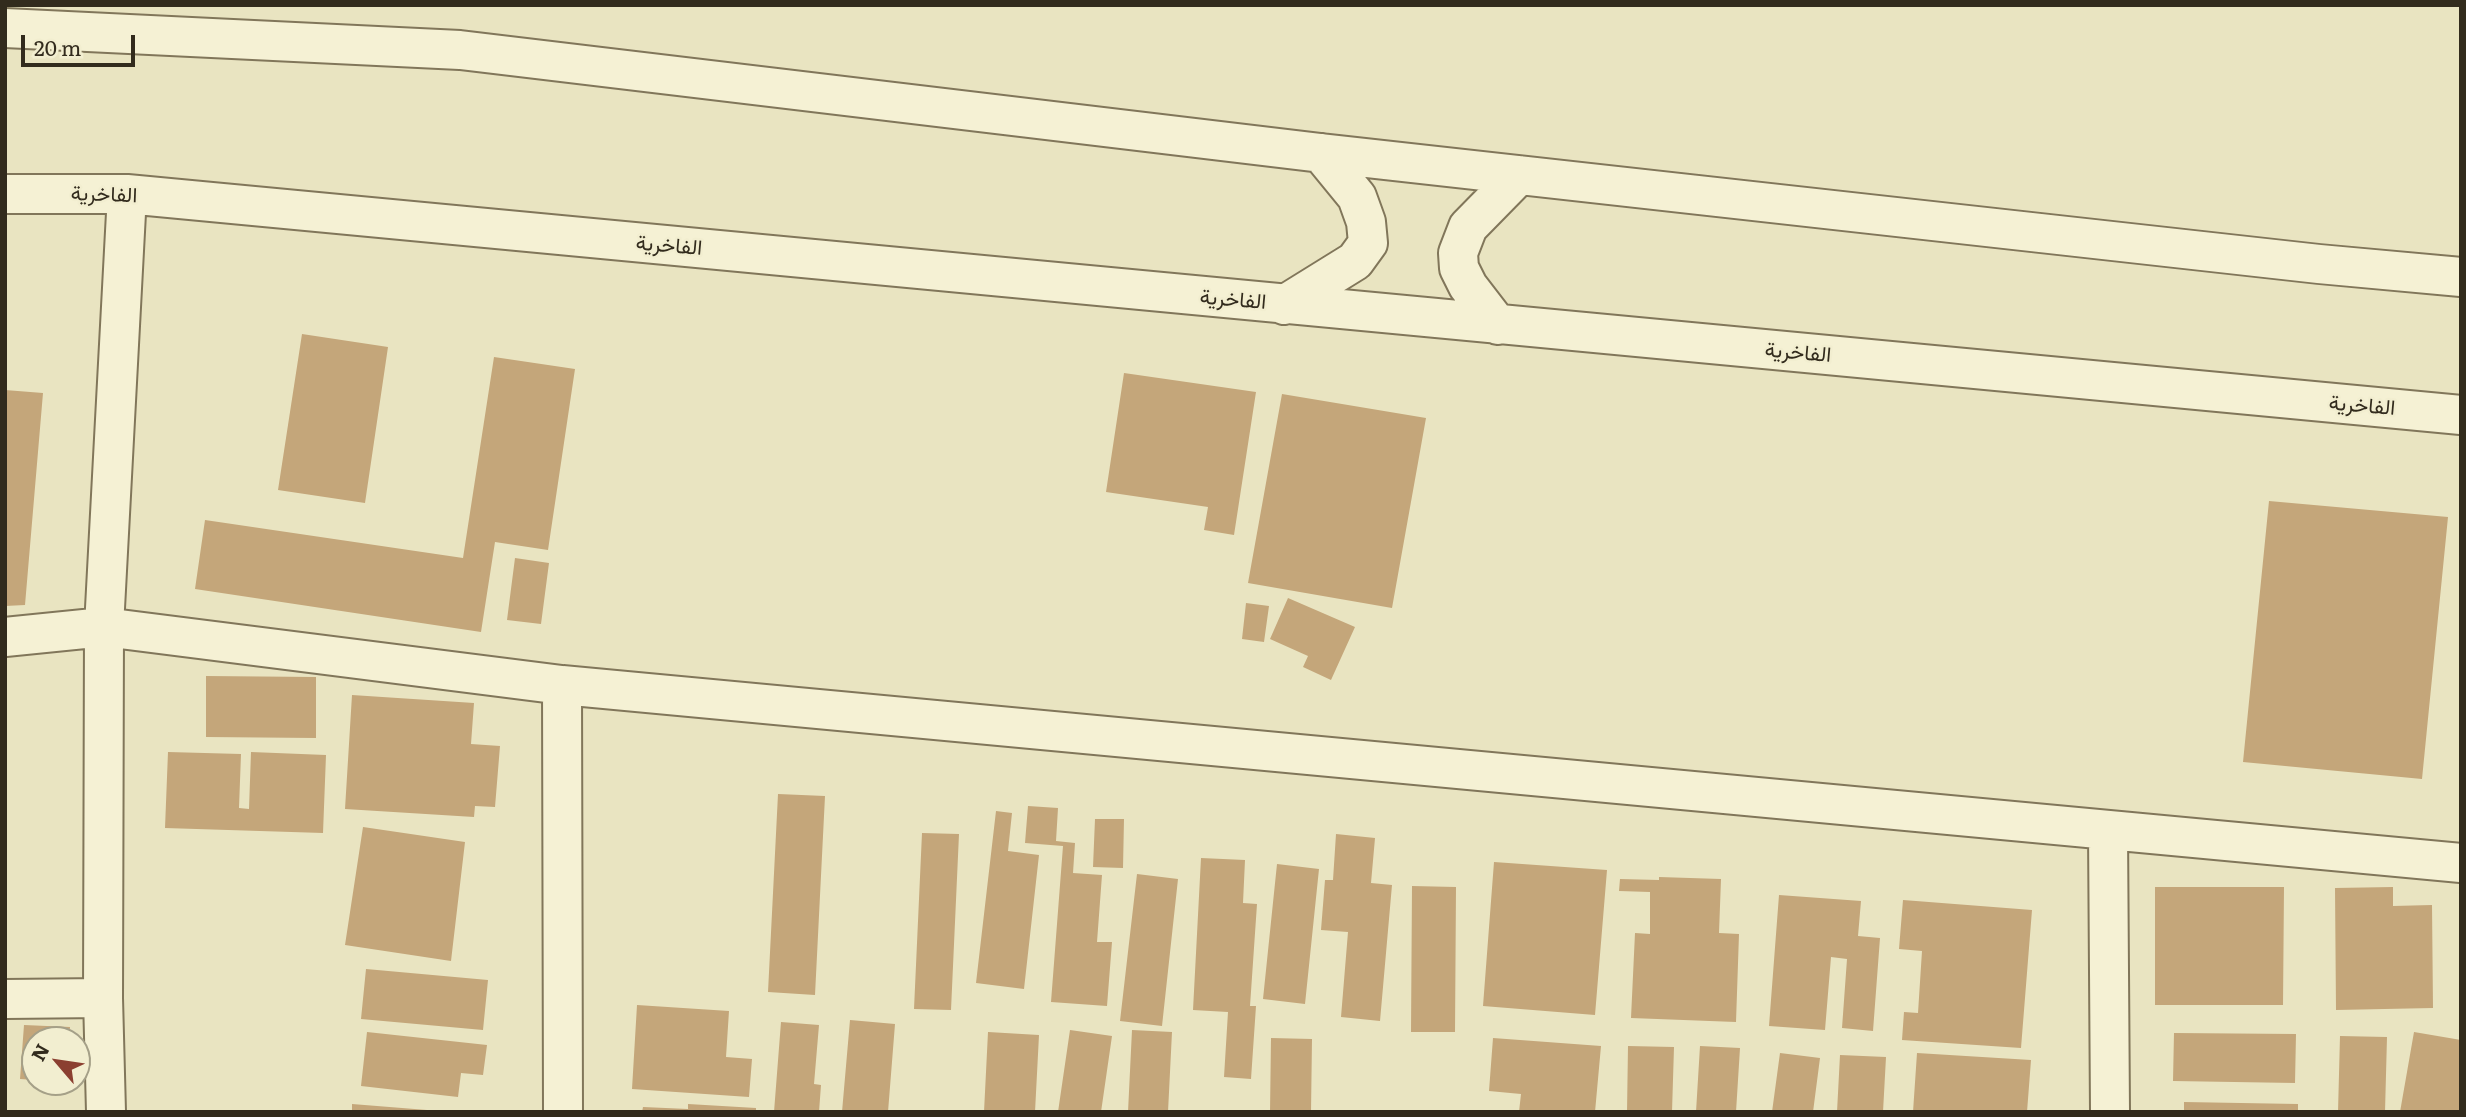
<!DOCTYPE html>
<html>
<head>
<meta charset="utf-8">
<style>
	body { margin:0 }
	#map { position:relative; width:2466px; height:1117px; overflow:hidden; background:#e9e4c1; font-family:Literata,serif }
	canvas { display:block }
	.frame { position:absolute; inset:0; border:7px solid #322b1d; pointer-events:none }
	.north { position:absolute; left:21px; top:1026px; width:70px; height:70px; box-sizing:border-box; background:#f2eed0; border:2px solid #a5a088; border-radius:50%; rotate:299deg; font-size:19px; font-weight:700; line-height:28px; text-align:center; color:#322b1d }
	.north::after { content:''; display:block; margin:auto; width:24px; height:32px; background:#8b3f30; clip-path:polygon(50% 0,100% 100%,50% 72%,0 100%) }
	.scale { position:absolute; left:21px; top:35px; width:114px; height:32px; box-sizing:border-box; border:4px solid #322b1d; border-top:0; padding-left:9px; font-size:21px; line-height:24px; white-space:nowrap; color:#322b1d; -webkit-text-stroke:5px #f2eed0; paint-order:stroke }
</style>
</head>
<body>
<div id="map">
<canvas width="2466" height="1117"></canvas>
<div class="frame"></div>
<div class="north">N</div>
<div class="scale">20 m</div>
</div>
<script>
const context = document.querySelector('canvas').getContext('2d');
context.lineJoin = 'round';
function fill(path, color) { context.fillStyle = color; context.fill(path, 'evenodd'); }
const shape = rows => new Path2D(rows.map(r => 'M' + r).join(''));
function stroke(path, color, width, dash) { context.strokeStyle = color; context.lineWidth = width; context.lineCap = dash ? 'butt' : 'round'; context.setLineDash(dash || []); context.stroke(path); }
function drawText(font, color, halo, rows, align = 'center') {
  context.font = font + ' Literata,Vazirmatn,serif'; context.lineWidth = 5; context.setLineDash([]); context.textBaseline = 'middle'; context.strokeStyle = halo; context.fillStyle = color; for (const [text, x, y, turn = 0] of rows) {
    context.save(); context.translate(x, y); context.rotate((+turn || 0) * Math.PI / 180); context.textAlign = isNaN(turn) ? turn : align; if (halo) context.strokeText(text, 0, 0); context.fillText(text, 0, 0); context.restore();
  }
}
fill(shape([
	[302,334,388,347,365,503,278,490],
	[494,357,575,369,548,550,495,542,481,632,195,589,205,520,463,558],
	[1124,373,1256,392,1234,535,1204,530,1208,507,1106,492],
	[5,390,43,393,25,605,5,606],
	[1282,394,1426,418,1392,608,1248,583],
	[2269,501,2448,517,2422,779,2243,762],
	[515,558,549,563,541,624,507,620],
	[1288,598,1355,627,1331,680,1303,667,1308,656,1270,639],
	[1246,603,1269,606,1264,642,1242,639],
	[206,676,316,677,316,738,206,737],
	[352,695,474,703,471,744,500,746,495,807,475,806,474,817,345,809],
	[168,752,241,754,239,808,249,809,251,752,326,755,323,833,165,828],
	[778,794,825,796,815,995,768,992],
	[1028,806,1058,808,1056,841,1075,843,1073,873,1102,875,1097,942,1112,942,1107,1006,1051,1002,1063,846,1025,843],
	[996,811,1012,813,1008,851,1039,855,1024,989,976,983],
	[1095,819,1124,819,1123,868,1093,867],
	[363,827,465,842,451,961,345,945],
	[922,833,959,834,951,1010,914,1009],
	[1336,834,1375,838,1371,883,1392,885,1380,1021,1341,1017,1348,932,1321,930,1325,880,1333,880],
	[1201,858,1245,860,1243,903,1257,904,1250,1006,1256,1006,1251,1079,1224,1077,1228,1012,1193,1010],
	[1494,862,1607,870,1595,1015,1483,1006],
	[1277,864,1319,869,1305,1004,1263,999],
	[1137,874,1178,879,1162,1026,1120,1021],
	[1659,877,1721,879,1719,933,1739,934,1736,1022,1631,1018,1635,933,1650,934,1650,892,1619,891,1620,879,1659,880],
	[1412,886,1456,887,1455,1032,1411,1032],
	[2155,887,2284,887,2283,1005,2155,1005],
	[2393,887,2393,906,2432,905,2433,1008,2336,1010,2335,888],
	[1779,895,1861,901,1858,936,1880,938,1873,1031,1842,1028,1847,959,1831,957,1825,1030,1769,1026],
	[1903,900,2032,910,2021,1048,1902,1040,1904,1012,1918,1013,1922,951,1899,949],
	[366,969,488,980,483,1030,361,1019],
	[637,1005,729,1011,726,1057,752,1059,749,1097,632,1089],
	[850,1020,895,1024,888,1112,842,1112],
	[781,1022,819,1025,814,1084,821,1085,819,1112,774,1112],
	[24,1025,70,1027,69,1040,35,1040,35,1080,20,1079],
	[1070,1030,1112,1036,1101,1112,1058,1112],
	[1132,1030,1172,1032,1168,1112,1128,1112],
	[367,1032,487,1045,483,1075,461,1073,458,1097,361,1086],
	[988,1032,1039,1035,1035,1112,984,1112],
	[2414,1032,2461,1040,2461,1112,2400,1112],
	[2174,1033,2296,1034,2295,1083,2173,1081],
	[2340,1036,2387,1037,2385,1112,2338,1112],
	[1271,1038,1312,1039,1311,1112,1270,1112],
	[1493,1038,1601,1046,1595,1112,1519,1112,1521,1094,1489,1091],
	[1628,1046,1674,1047,1672,1112,1627,1112],
	[1700,1046,1740,1048,1736,1112,1696,1112],
	[1780,1053,1820,1058,1813,1112,1772,1112],
	[1917,1053,2031,1060,2027,1112,1913,1112],
	[1840,1055,1886,1057,1883,1112,1837,1112],
	[2184,1102,2298,1104,2298,1112,2184,1112],
	[352,1104,427,1110,427,1112,352,1112],
	[688,1104,756,1108,756,1112,642,1112,643,1107,688,1109]
]), '#c4a67a');
const minor = shape([
	[5,28,460,50,1321,153,2319,264,2461,277],
	[5,194,127,194,2461,415],
	[1284,305,1355,261,1368,243,1366,222,1357,197,1321,153],
	[1498,325,1468,286,1459,268,1458,253,1468,227,1519,175],
	[5,637,104,627,562,685,2461,863],
	[562,685,563,1112],
	[2108,831,2110,1112],
	[5,999,103,998],
	[106,1112,103,998,104,627,127,194]
]);
stroke(minor, '#81765a', 42);
stroke(minor, '#f5f1d4', 38);
drawText('21px', '#322b1d', '#f2eed0', [
	["الفاخرية",104,195,2],
	["الفاخرية",669,246,5],
	["الفاخرية",1233,300,5],
	["الفاخرية",1798,353,5],
	["الفاخرية",2362,406,5]
]);
</script>
</body>
</html>
